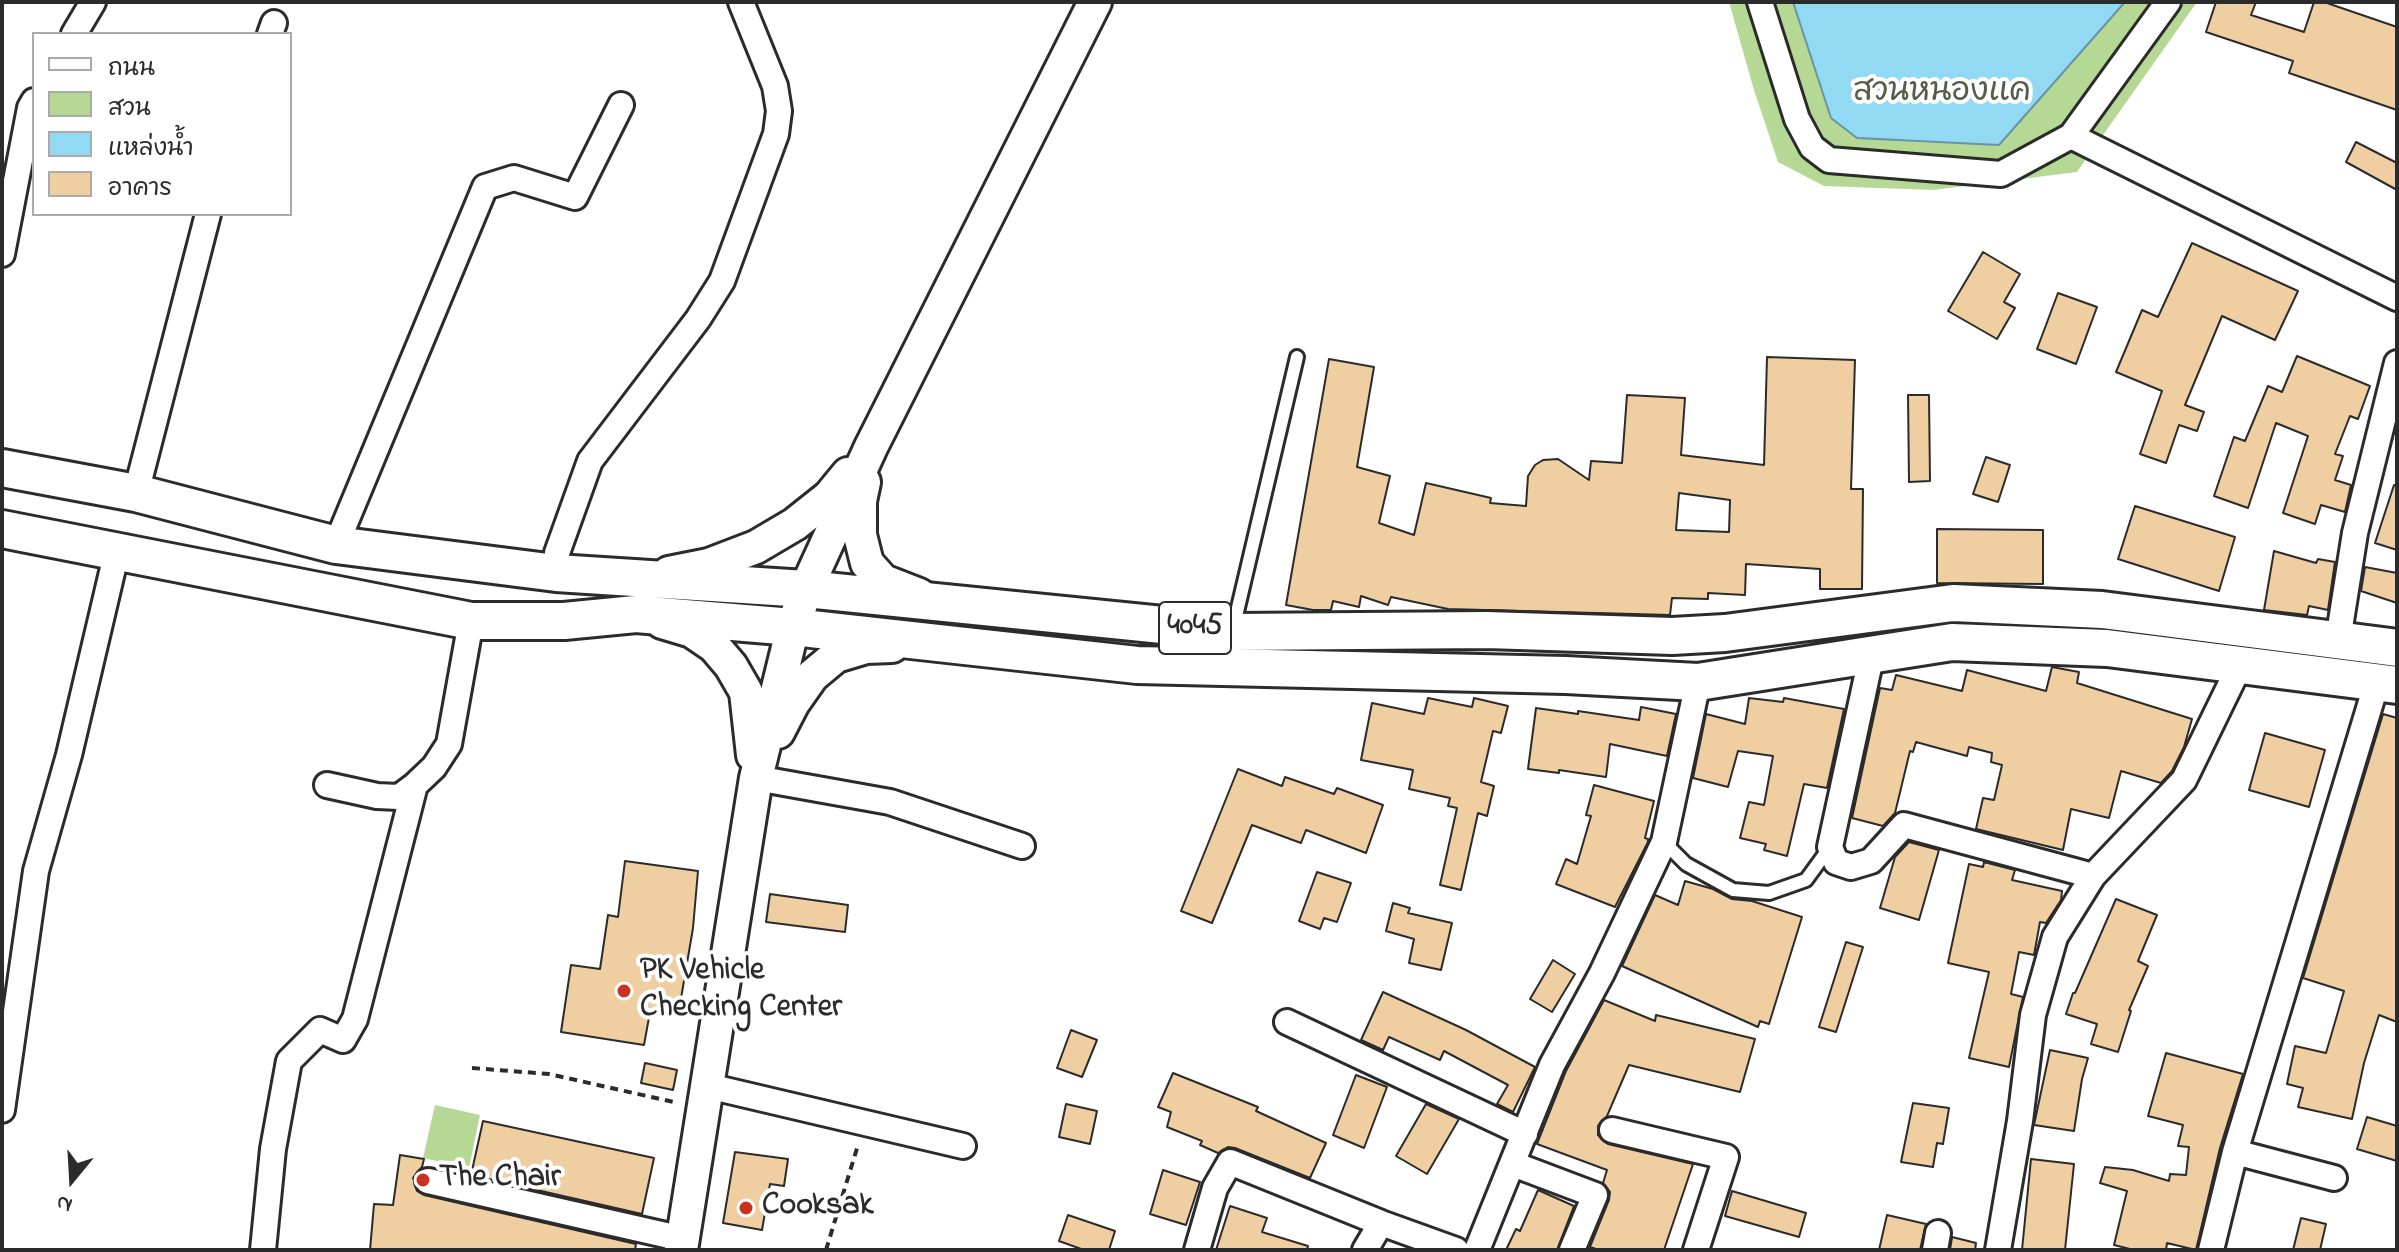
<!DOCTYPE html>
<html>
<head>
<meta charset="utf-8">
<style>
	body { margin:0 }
	#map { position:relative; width:2399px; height:1252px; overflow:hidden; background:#fff; font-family:"Indie Flower","Playpen Sans Thai",sans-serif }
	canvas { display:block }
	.frame { position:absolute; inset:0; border:4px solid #2b2b2b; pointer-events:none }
	.legend { position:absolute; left:32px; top:32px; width:260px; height:184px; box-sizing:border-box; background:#fff; border:2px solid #aaa; margin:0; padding:10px 14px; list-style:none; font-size:24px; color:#2b2b2b }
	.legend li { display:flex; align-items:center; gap:16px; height:40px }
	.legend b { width:40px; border:2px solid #aaa }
	.north { position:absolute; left:32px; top:1140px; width:80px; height:80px; -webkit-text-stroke:6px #fff; paint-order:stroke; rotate:198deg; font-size:22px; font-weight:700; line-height:32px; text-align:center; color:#2b2b2b }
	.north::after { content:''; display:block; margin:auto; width:28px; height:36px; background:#2b2b2b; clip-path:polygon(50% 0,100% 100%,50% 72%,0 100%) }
</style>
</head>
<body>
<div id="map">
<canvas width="2399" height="1252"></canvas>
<div class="frame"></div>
<ul class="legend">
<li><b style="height:10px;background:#fff"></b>ถนน</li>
<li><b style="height:22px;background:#b5d994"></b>สวน</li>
<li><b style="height:22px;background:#92daf4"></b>แหล่งน้ำ</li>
<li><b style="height:22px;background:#efcea1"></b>อาคาร</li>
</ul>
<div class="north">N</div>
</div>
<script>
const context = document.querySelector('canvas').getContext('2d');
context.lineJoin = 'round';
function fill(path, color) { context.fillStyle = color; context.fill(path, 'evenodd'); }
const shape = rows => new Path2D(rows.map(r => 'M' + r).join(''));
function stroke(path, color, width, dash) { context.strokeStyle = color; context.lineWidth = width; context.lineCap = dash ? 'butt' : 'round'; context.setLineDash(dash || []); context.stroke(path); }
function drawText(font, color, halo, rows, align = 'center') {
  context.font = font + ' "Indie Flower","Playpen Sans Thai",sans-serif'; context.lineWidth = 8; context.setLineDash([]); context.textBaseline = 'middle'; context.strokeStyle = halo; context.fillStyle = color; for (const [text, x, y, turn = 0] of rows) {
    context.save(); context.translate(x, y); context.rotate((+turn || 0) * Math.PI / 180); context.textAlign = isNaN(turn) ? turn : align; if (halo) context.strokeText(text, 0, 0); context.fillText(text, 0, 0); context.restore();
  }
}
fill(shape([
	[1729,2,2197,2,2077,172,1933,190,1824,186,1778,162,1754,90],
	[435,1105,480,1115,469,1168,423,1158]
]), '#b5d994');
const water = shape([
	[1793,2,2125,2,1999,145,1857,138,1831,118,1793,2]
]);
fill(water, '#92daf4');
stroke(water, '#6994a4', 2);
const building = shape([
	[2216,2,2256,2,2251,15,2304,32,2314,2,2324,2,2397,27,2397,110,2289,73,2293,61,2206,32,2216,2],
	[2356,142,2397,163,2397,190,2346,162,2356,142],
	[2192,243,2298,291,2275,340,2222,316,2185,405,2204,412,2197,431,2179,425,2166,463,2140,454,2162,391,2116,372,2142,310,2158,317,2192,243],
	[1983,252,2020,274,2004,302,2015,308,1997,339,1948,311,1983,252],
	[2058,293,2097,307,2076,364,2037,349,2058,293],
	[2297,356,2370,386,2358,419,2350,416,2335,454,2343,456,2335,480,2351,485,2345,512,2321,505,2315,524,2283,513,2308,436,2276,423,2248,508,2214,496,2234,437,2245,441,2268,386,2282,392,2297,356],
	[1767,357,1855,360,1851,489,1863,489,1862,589,1820,589,1820,569,1746,564,1745,595,1708,593,1708,599,1672,598,1670,615,1448,609,1391,597,1388,605,1361,596,1359,607,1333,601,1331,610,1313,610,1286,605,1329,359,1374,367,1357,467,1390,476,1379,523,1414,535,1426,483,1491,498,1490,503,1526,506,1528,476,1535,465,1543,460,1558,459,1589,480,1591,461,1622,463,1627,395,1685,398,1681,455,1764,465,1767,357],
	[1679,493,1730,500,1729,532,1676,530,1679,493],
	[1908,395,1929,395,1930,481,1909,482,1908,395],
	[1986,457,2010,465,1998,502,1973,494,1986,457],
	[2394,485,2397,486,2397,550,2375,543,2394,485],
	[2135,506,2235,537,2219,591,2118,559,2135,506],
	[1937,529,2043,530,2043,584,1937,583,1937,529],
	[2274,551,2316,563,2318,559,2335,562,2328,610,2309,606,2307,615,2264,610,2274,551],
	[2365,567,2397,573,2397,603,2361,591,2365,567],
	[2052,667,2079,672,2077,683,2192,719,2184,747,2172,771,2161,783,2121,771,2109,818,2071,809,2063,850,1976,829,1983,798,1994,800,2002,765,1991,762,1992,753,1969,747,1967,756,1916,742,1913,752,1910,751,1895,813,1883,826,1852,818,1880,688,1892,690,1896,675,1962,691,1967,670,2046,691,2052,667],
	[1428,698,1472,707,1474,698,1508,706,1501,733,1493,731,1481,782,1494,786,1487,816,1478,813,1461,890,1440,885,1457,808,1448,806,1450,798,1409,789,1413,770,1361,760,1372,703,1424,714,1428,698],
	[1749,698,1783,702,1784,698,1844,709,1827,788,1804,784,1787,856,1764,850,1766,844,1740,838,1749,802,1764,805,1773,756,1738,751,1728,787,1693,778,1706,714,1745,724,1749,698],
	[1641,707,1676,714,1667,756,1610,744,1606,777,1559,770,1559,773,1528,769,1536,708,1578,714,1578,711,1639,720,1641,707],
	[2383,714,2397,718,2397,1022,2379,1015,2364,1063,2352,1119,2298,1107,2303,1088,2287,1084,2295,1046,2326,1053,2344,991,2303,978,2383,714],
	[2265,733,2325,750,2309,807,2249,790,2265,733],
	[1238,769,1282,786,1285,777,1334,794,1337,788,1383,805,1366,853,1306,830,1301,843,1252,825,1212,923,1181,911,1238,769],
	[1594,785,1654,801,1645,838,1648,839,1648,842,1615,907,1556,884,1566,859,1577,864,1591,816,1586,815,1594,785],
	[1909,842,1939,850,1919,920,1880,908,1895,857,1909,842],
	[625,861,698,871,693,928,678,1016,650,1012,644,1045,561,1032,571,965,600,969,608,915,618,917,625,861],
	[1984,862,2015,870,2012,880,2062,891,2061,900,2046,923,2040,922,2034,955,2019,952,2011,994,2023,997,2009,1067,1969,1058,1989,972,1948,963,1969,864,1983,867,1984,862],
	[1317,872,1351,883,1337,922,1324,918,1320,929,1299,921,1317,872],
	[1685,881,1713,889,1732,899,1752,901,1802,917,1769,1024,1760,1021,1758,1027,1622,966,1655,895,1678,905,1685,881],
	[770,894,848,905,845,932,766,922,770,894],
	[2116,899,2157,915,2138,961,2148,966,2129,1010,2131,1011,2118,1052,2091,1044,2097,1024,2066,1014,2073,993,2075,993,2116,899],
	[1393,903,1410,908,1408,913,1452,923,1441,970,1409,963,1414,939,1386,931,1393,903],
	[1846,942,1863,947,1836,1032,1819,1027,1846,942],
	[1553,960,1575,974,1552,1012,1530,999,1553,960],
	[1383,992,1466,1030,1535,1067,1513,1112,1497,1104,1508,1085,1444,1051,1440,1060,1389,1037,1383,1050,1361,1040,1383,992],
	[1604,1000,1655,1021,1656,1015,1755,1039,1740,1092,1629,1065,1607,1116,1598,1126,1598,1135,1608,1144,1693,1164,1664,1250,1599,1250,1590,1247,1609,1200,1610,1192,1603,1183,1607,1170,1537,1144,1566,1071,1604,1000],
	[1071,1030,1097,1040,1082,1077,1057,1068,1071,1030],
	[2050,1050,2088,1058,2082,1079,2074,1131,2034,1125,2050,1050],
	[2166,1053,2243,1074,2220,1148,2196,1250,2167,1243,2166,1250,2134,1250,2114,1245,2127,1191,2100,1183,2105,1167,2133,1170,2169,1181,2170,1174,2186,1175,2189,1147,2178,1146,2183,1125,2148,1116,2166,1053],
	[645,1063,677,1070,673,1090,641,1083,645,1063],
	[1173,1073,1258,1107,1256,1111,1326,1143,1310,1178,1235,1148,1228,1147,1218,1153,1200,1145,1202,1141,1167,1127,1171,1112,1158,1107,1173,1073],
	[1356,1075,1387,1087,1364,1148,1333,1135,1356,1075],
	[1913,1103,1949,1108,1943,1144,1937,1143,1933,1167,1901,1162,1913,1103],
	[1066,1104,1097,1111,1090,1144,1059,1137,1066,1104],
	[1426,1104,1459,1119,1427,1174,1396,1156,1426,1104],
	[2367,1117,2397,1126,2397,1161,2357,1149,2367,1117],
	[483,1121,654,1158,642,1214,471,1175,483,1121],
	[735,1152,788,1159,784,1186,770,1184,762,1230,723,1223,735,1152],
	[400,1155,424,1159,422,1167,413,1178,417,1191,424,1195,636,1244,635,1250,370,1250,374,1204,393,1205,400,1155],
	[2031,1159,2074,1164,2065,1250,2022,1250,2031,1159],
	[1163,1170,1200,1182,1186,1225,1150,1214,1163,1170],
	[1538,1190,1574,1206,1557,1250,1506,1250,1516,1229,1520,1231,1538,1190],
	[1732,1191,1806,1213,1799,1237,1725,1216,1732,1191],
	[1230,1206,1267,1218,1262,1232,1308,1246,1307,1250,1216,1250,1230,1206],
	[1068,1215,1115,1231,1109,1250,1084,1250,1059,1241,1068,1215],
	[1887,1215,1926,1224,1920,1250,1879,1250,1887,1215],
	[2301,1218,2326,1224,2320,1250,2293,1250,2301,1218],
	[1952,1237,1976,1243,1975,1250,1950,1250,1952,1237]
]);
fill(building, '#efcea1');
stroke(building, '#2b2b2b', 2);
const lane = shape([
	[1233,629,1297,357],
	[1664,842,1686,864,1733,890,1769,893,1806,880,1830,847]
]);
const street = shape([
	[1760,2,1797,119,1812,147,1829,160,2001,174,2071,136,2168,2],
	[74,34,93,2],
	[270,34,274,23],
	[2071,136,2397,298],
	[2,254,30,108,34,101],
	[136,493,208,214],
	[336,545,485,187,514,178,575,197,621,105],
	[556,573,557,553,590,461,698,319,722,281,776,134,779,111,775,86,741,2],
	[2338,640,2355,533,2397,363],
	[1872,653,1830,847,1836,862,1851,867,1871,861,1904,825,2093,876],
	[756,778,890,802,1022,846],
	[327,785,377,796,399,797,415,785,434,767,449,744,471,621],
	[1287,1022,1525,1134],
	[708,1086,963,1146],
	[2,1110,36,871,69,755,117,551],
	[1612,1130,1726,1157,1696,1250],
	[2235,1152,2334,1178],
	[1513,1164,1595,1195,1572,1250],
	[428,1181,683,1239],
	[263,1250,273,1149,289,1061,320,1030,343,1040,355,1019,415,785],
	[1197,1250,1215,1188,1230,1162,1381,1223,1456,1250],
	[1365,1250,1381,1223],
	[1477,1250,1552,1065,1602,973,1664,842,1698,682],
	[1935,1250,1938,1233],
	[1998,1250,2020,1121,2033,1015,2055,937,2093,876,2184,780,2239,667],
	[2211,1250,2235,1152,2377,682]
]);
const secondary = shape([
	[864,482,860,501,860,535,867,563,883,581,919,595],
	[669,573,709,565,756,547,795,524,829,497,848,474],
	[662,622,692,631,714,646,731,666,746,692,753,755],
	[778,732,793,703,812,676,836,656,866,647,892,646],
	[681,1250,756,778,793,627,806,589,871,447,1095,2]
]);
const primary = shape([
	[2,468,136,493,336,545,556,573,806,589,1232,632,1487,630,1672,636,1725,633,1953,603,2102,610,2397,648],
	[2,529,471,621,564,621,636,614,793,627,1137,665,1566,675,1698,682,1952,642,2107,648,2397,685]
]);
stroke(lane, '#2b2b2b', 18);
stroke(street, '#2b2b2b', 30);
stroke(secondary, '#2b2b2b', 38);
stroke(primary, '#2b2b2b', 42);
stroke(shape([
	[472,1068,549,1074,678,1103],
	[826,1250,858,1145]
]), '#2b2b2b', 4, [8, 6]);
stroke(lane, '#fff', 12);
stroke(street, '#fff', 24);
stroke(secondary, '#fff', 32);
stroke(primary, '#fff', 36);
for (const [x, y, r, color] of [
	[624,991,8,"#c8321e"],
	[423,1180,8,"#c8321e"],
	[746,1208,8,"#c8321e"]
]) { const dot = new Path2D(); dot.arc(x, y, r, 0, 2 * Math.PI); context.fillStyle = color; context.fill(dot); stroke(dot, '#fff', 3); }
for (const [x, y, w] of [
	[1195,628,72]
]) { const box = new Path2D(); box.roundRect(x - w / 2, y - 26, w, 52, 6); context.fillStyle = '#fff'; context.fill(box); stroke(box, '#2b2b2b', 2); }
drawText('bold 30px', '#2b2b2b', null, [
	["4045",1195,628]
]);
drawText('32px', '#545f4a', '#fff', [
	["สวนหนองแค",1942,95]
]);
drawText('bold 32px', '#2b2b2b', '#fff', [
	["PK Vehicle",640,973],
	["Checking Center",640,1010],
	["The Chair",439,1180],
	["Cooksak",762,1208]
], 'left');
</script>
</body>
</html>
